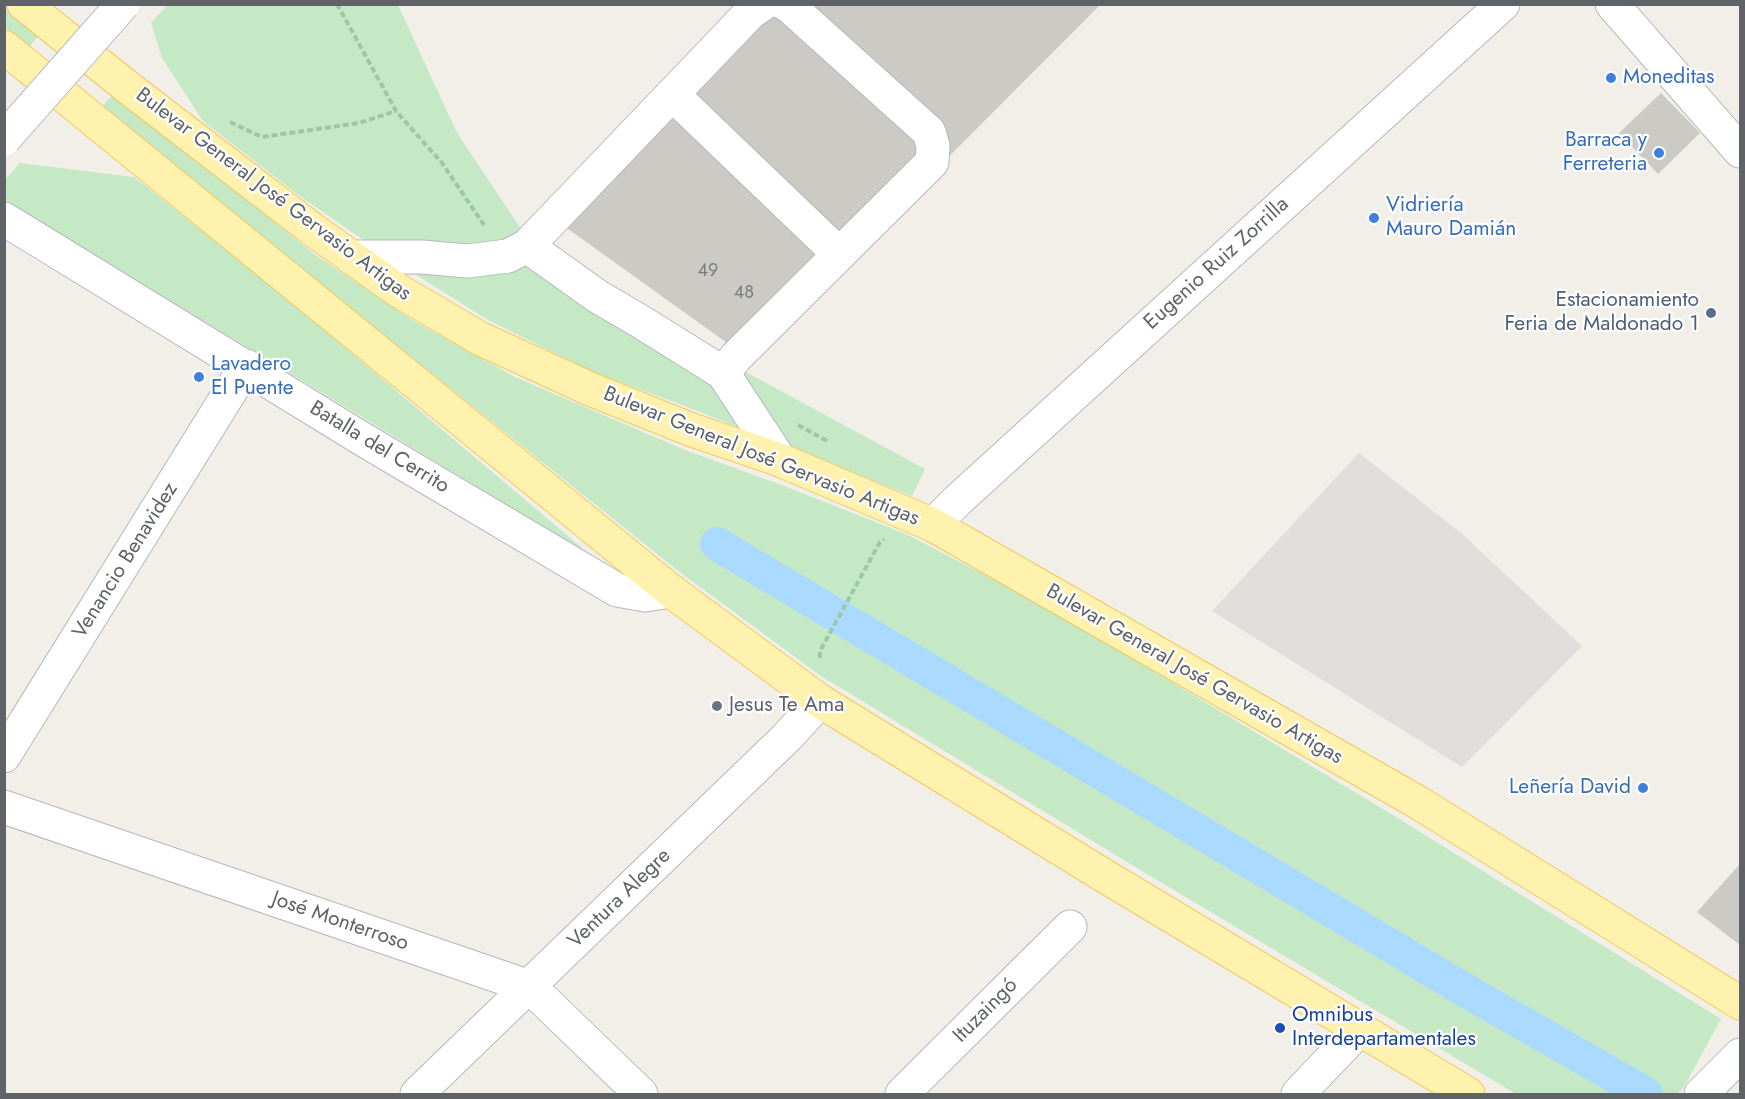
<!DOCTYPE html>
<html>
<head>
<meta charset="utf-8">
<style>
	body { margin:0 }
	#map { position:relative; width:1745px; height:1099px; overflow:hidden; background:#f1efe8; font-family:Jost,sans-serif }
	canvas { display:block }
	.frame { position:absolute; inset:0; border:6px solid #5f6368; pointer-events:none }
</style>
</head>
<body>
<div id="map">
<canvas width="1745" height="1099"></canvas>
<div class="frame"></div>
</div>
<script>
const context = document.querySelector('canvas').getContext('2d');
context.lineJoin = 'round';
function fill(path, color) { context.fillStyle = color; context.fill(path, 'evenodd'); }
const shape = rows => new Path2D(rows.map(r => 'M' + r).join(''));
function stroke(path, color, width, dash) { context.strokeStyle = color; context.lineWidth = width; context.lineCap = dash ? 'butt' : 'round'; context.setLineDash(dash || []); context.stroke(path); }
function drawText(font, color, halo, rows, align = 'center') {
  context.font = font + ' Jost,sans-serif'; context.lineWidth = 4.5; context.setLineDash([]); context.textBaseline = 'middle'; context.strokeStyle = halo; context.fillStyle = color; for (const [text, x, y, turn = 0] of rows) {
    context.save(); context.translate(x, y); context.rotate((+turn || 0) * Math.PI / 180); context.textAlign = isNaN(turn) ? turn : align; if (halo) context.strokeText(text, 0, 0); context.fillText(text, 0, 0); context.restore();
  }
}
fill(shape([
	[1359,453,1461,533,1582,646,1462,767,1212,611]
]), '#e0deda');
fill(shape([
	[4,5,41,33,29,47,5,27],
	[167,5,398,5,457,133,519,226,542,249,707,351,925,469,912,496,685,406,593,372,488,320,391,259,297,194,203,121,162,58,151,23],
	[114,93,314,254,412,320,515,377,685,450,779,484,906,534,1050,609,1396,817,1721,1019,1684,1087,1677,1094,1516,1094,1137,868,821,676,677,570,101,108],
	[20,163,134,177,291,302,594,558,5,200,4,181]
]), '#c5e8c5');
stroke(shape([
	[717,544,1463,989,1646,1094]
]), '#aadaff', 34);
fill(shape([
	[772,5,1100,5,748,358,557,221],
	[1661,93,1700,133,1658,174,1619,133],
	[1739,865,1740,866,1740,945,1697,912]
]), '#cccac5');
const minor = shape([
	[1612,4,1740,151],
	[672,94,839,254],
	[4,219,364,440,617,590,645,595,671,591],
	[527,246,597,296,638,320,723,373,780,460],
	[351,257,422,257,467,261,508,256,527,246,750,13,763,4],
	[723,373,736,357,932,162,933,146,929,132,788,5,785,4],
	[933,525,958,500,1503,4],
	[4,756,246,366],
	[4,807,530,987,641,1094],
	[417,1094,787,737,820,701],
	[902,1094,1070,927],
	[1298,1094,1360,1029],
	[1701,1094,1740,1055]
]);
const major = shape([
	[24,4,130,89,316,232,399,291,481,339,590,389,692,430,780,460,933,525,1419,803,1740,1003],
	[4,47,671,591,820,701,1103,875,1468,1094]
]);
stroke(minor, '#b5b8bc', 35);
stroke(major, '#f2c960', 35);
stroke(shape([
	[337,4,396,111,442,163,484,225],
	[230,122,262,137,359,123,396,111],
	[798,425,829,442],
	[820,658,820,651,880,542,884,539]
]), '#9cc7a9', 4, [6, 3]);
stroke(minor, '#fff', 33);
stroke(major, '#fff2af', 33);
const minorBridge = shape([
	[4,139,123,4]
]);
stroke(minorBridge, '#b5b8bc', 35, []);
stroke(minorBridge, '#fff', 33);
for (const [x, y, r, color] of [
	[1611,78,6,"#3f7fe0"],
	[1659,153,6,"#3f7fe0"],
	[1374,218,6,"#3f7fe0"],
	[1711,313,6,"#5c6f8a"],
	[199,377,6,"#3f7fe0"],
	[717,706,6,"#6b7280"],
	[1643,788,6,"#3f7fe0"],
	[1280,1028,6,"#1a4fb4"]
]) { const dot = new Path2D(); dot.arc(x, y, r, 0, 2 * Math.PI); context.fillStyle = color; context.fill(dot); stroke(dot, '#fff', 2); }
drawText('18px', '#7a7d7f', null, [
	["49",708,272],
	["48",744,294]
]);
drawText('21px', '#366cbe', '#fff', [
	["Moneditas",1623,78],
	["Barraca y",1647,141,"right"],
	["Ferreteria",1647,165,"right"],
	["Vidriería",1386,206],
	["Mauro Damián",1386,230],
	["Lavadero",211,365],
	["El Puente",211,389],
	["Leñería David",1631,788,"right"]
], 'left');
drawText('21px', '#5f6368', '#fff', [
	["Bulevar General José Gervasio Artigas",273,195,37],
	["Eugenio Ruiz Zorrilla",1217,264,-42],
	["Batalla del Cerrito",379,448,31],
	["Bulevar General José Gervasio Artigas",761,457,22],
	["Venancio Benavidez",126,561,-58],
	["Bulevar General José Gervasio Artigas",1194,675,30],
	["Ventura Alegre",620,899,-44],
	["José Monterroso",340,922,19],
	["Ituzaingó",986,1011,-45]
]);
drawText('21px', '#4e5e75', '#fff', [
	["Estacionamiento",1699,301],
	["Feria de Maldonado 1",1699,325]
], 'right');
drawText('21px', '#5b616d', '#fff', [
	["Jesus Te Ama",729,706]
], 'left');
drawText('21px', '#164399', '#fff', [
	["Omnibus",1292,1016],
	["Interdepartamentales",1292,1040]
], 'left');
</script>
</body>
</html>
